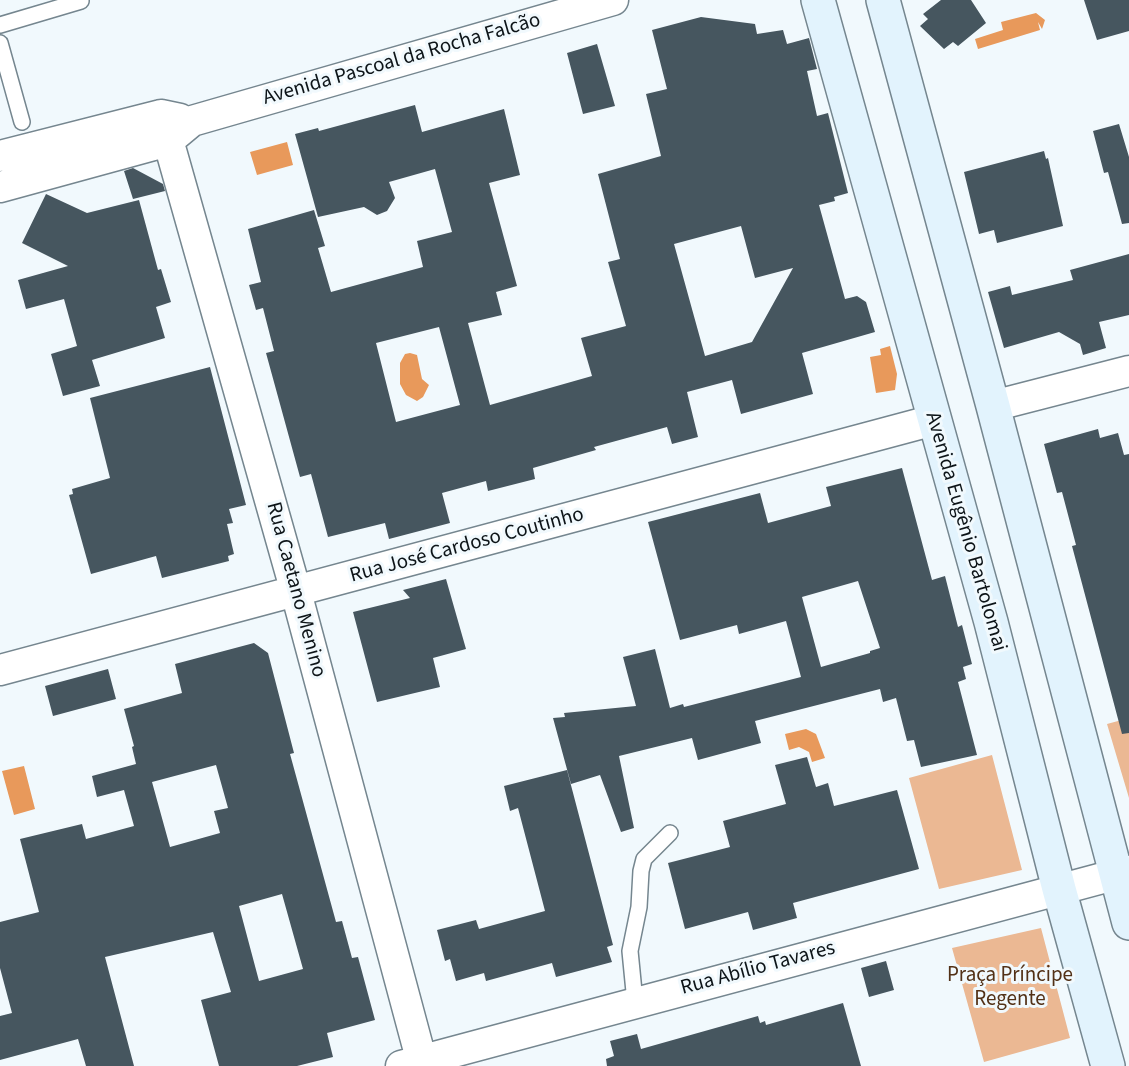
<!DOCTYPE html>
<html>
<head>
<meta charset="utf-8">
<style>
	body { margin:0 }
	canvas { display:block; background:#f1f9fd }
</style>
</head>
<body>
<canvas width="1129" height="1066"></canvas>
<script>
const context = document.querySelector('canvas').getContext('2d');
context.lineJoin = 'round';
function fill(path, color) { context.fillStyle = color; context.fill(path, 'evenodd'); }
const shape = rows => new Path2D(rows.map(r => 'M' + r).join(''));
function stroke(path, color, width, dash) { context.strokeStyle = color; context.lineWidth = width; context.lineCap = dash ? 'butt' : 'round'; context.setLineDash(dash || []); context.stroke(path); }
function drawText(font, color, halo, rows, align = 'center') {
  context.font = font + ' "Source Sans 3",sans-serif'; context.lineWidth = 6; context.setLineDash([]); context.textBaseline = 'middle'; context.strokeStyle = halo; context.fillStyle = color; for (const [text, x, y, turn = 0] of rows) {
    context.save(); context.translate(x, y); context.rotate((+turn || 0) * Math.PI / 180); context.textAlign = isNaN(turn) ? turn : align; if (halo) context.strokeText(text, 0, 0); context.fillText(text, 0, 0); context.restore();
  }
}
fill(shape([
	[1129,718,1129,798,1107,724],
	[992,755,1022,870,939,889,909,778],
	[1041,928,1070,1038,984,1062,952,948]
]), '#ebb893');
fill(shape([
	[1036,13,1045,20,1042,29,1038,22,1040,30,978,49,975,39,1003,30,1001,22],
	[287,142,293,165,257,175,250,152],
	[890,346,897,374,895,390,876,393,870,357,881,355,880,349],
	[410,353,417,355,422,379,429,385,423,397,417,401,406,395,400,384,400,363,405,354],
	[806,729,816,734,825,758,812,762,809,752,799,747,789,750,785,734],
	[24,766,35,809,14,815,2,771]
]), '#e8995b');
fill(shape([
	[941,0,971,0,986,23,958,46,953,42,944,49,920,26,928,19,923,14],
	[1084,0,1129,0,1129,31,1097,40],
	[701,17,755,24,757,34,783,30,787,44,809,38,817,69,807,71,817,116,828,113,848,193,834,197,835,201,819,205,845,299,857,296,866,302,875,332,802,353,813,394,741,414,732,380,687,392,698,437,672,444,667,427,594,447,596,450,533,468,535,479,488,491,486,481,442,493,450,523,389,539,385,523,328,537,311,474,300,477,266,353,274,351,263,308,256,310,249,285,261,282,248,229,314,210,325,246,318,248,331,292,423,267,417,241,452,232,435,169,389,182,395,198,387,211,377,215,364,207,318,217,295,134,318,128,319,131,415,105,422,132,504,109,520,175,489,183,517,286,496,292,502,315,468,323,490,405,592,376,581,338,626,326,608,262,620,259,598,174,661,156,646,94,667,89,652,30],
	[741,226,755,278,793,268,752,342,705,356,674,244],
	[439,327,460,405,396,422,376,343],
	[597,44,615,106,583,114,567,53],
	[1119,124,1129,157,1129,223,1122,224,1108,172,1104,173,1093,131],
	[1044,151,1046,159,1048,158,1063,226,997,243,994,230,979,234,964,172],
	[133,168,163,184,165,191,133,199,124,171],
	[46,194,87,213,139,200,158,270,161,269,171,302,156,307,165,338,92,360,100,386,63,396,51,354,77,346,64,299,26,309,18,280,68,266,22,243],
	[1129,254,1129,315,1099,322,1106,348,1083,355,1080,344,1059,332,1004,348,988,292,1010,286,1012,295,1073,280,1070,270],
	[210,367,246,505,229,509,233,523,227,524,234,554,228,556,229,561,162,578,156,556,91,574,69,495,73,494,72,489,110,478,90,398],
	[1098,429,1100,438,1118,433,1124,455,1129,454,1129,733,1122,734,1072,546,1076,545,1062,492,1057,493,1044,444],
	[902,468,932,580,945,576,958,627,962,625,972,664,963,667,966,679,958,682,977,755,921,767,914,740,907,741,896,698,883,702,880,689,755,721,761,743,698,760,692,738,619,756,634,828,621,832,600,775,571,784,553,718,565,717,564,713,636,706,623,657,655,649,670,708,683,704,684,707,801,677,786,621,739,634,737,625,680,640,648,522,760,493,768,523,831,506,826,487],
	[858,581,880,648,870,651,870,653,821,667,802,597],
	[446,579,466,649,433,658,440,687,377,702,353,612,410,598,403,590],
	[254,643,268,653,294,753,290,754,336,922,342,921,352,958,358,957,375,1020,327,1033,333,1057,297,1066,219,1066,201,1000,231,992,213,932,105,957,134,1066,86,1066,78,1039,0,1060,0,1016,12,1013,0,968,0,922,39,912,20,839,82,824,86,839,134,826,124,790,97,797,92,776,136,764,132,747,134,746,124,709,182,693,175,664],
	[216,765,228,808,214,811,220,833,170,847,152,782],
	[282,894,303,969,259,981,239,906],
	[108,669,116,699,53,716,45,686],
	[807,757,816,787,828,783,834,806,897,790,919,869,793,903,797,918,753,930,748,912,685,929,668,863,730,847,723,821,786,804,775,765],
	[567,770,613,945,607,947,612,962,556,977,552,963,486,981,484,973,456,981,450,959,445,961,437,930,476,920,479,929,545,911,518,808,510,811,504,786],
	[886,961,894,990,869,997,861,968],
	[843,1003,861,1066,607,1066,606,1059,614,1056,610,1041,637,1034,641,1049,758,1016,760,1023,765,1021,766,1025]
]), '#46565f');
const lane = shape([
	[0,25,81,1],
	[0,43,22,122],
	[635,1002,630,951,639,907,641,871,644,859,670,833]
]);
const street = shape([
	[161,115,296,592,423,1066],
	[0,156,161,115,180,119],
	[0,187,168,141,192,121,613,0],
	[993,406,1129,371],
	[0,670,934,420],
	[401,1066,1129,871]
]);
const secondary = shape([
	[818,0,991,622,1059,889,1108,1066],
	[883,0,993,406,1129,923]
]);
stroke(lane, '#75868f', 18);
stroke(street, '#75868f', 33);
stroke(secondary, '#75868f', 36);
stroke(lane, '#fff', 15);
stroke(street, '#fff', 30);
stroke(secondary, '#e2f3fd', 33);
drawText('21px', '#0d1418', '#f1f9fd', [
	["Avenida Pascoal da Rocha Falcão",402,60,-16],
	["Avenida Eugênio Bartolomai",965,532,74],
	["Rua José Cardoso Coutinho",467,546,-15],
	["Rua Caetano Menino",295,590,75],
	["Rua Abílio Tavares",758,969,-15]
]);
drawText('21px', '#523117', '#f1f9fd', [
	["Praça Príncipe",1010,976],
	["Regente",1010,1000]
]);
</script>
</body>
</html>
